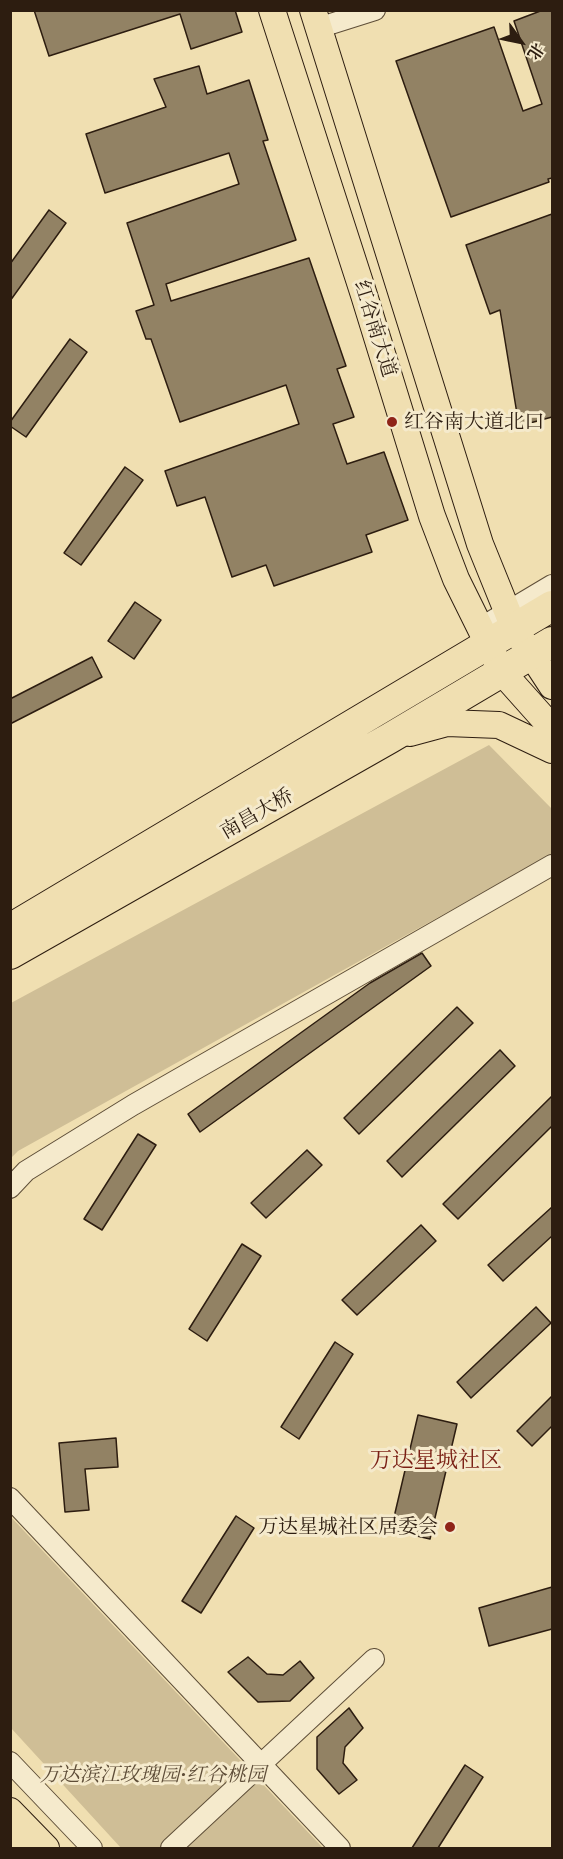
<!DOCTYPE html>
<html>
<head>
<meta charset="utf-8">
<style>
	body { margin:0 }
	#map { position:relative; width:563px; height:1859px; overflow:hidden; background:#f0dfb1; font-family:"Libre Caslon Text","Noto Serif SC",serif }
	canvas { display:block }
	.frame { position:absolute; inset:0; border:12px solid #2d1d10; pointer-events:none }
	.north { position:absolute; left:491px; top:12px; width:60px; height:60px; -webkit-text-stroke:4px #f5eacc; paint-order:stroke; rotate:123deg; font-size:16px; font-weight:700; line-height:24px; text-align:center; color:#2d1d10 }
	.north::after { content:''; display:block; margin:auto; width:21px; height:27px; background:#2d1d10; clip-path:polygon(50% 0,100% 100%,50% 72%,0 100%) }
</style>
</head>
<body>
<div id="map">
<canvas width="563" height="1859"></canvas>
<div class="frame"></div>
<div class="north">北</div>
</div>
<script>
const context = document.querySelector('canvas').getContext('2d');
context.lineJoin = 'round';
function fill(path, color) { context.fillStyle = color; context.fill(path, 'evenodd'); }
const shape = rows => new Path2D(rows.map(r => 'M' + r).join(''));
function stroke(path, color, width, dash) { context.strokeStyle = color; context.lineWidth = width; context.lineCap = dash ? 'butt' : 'round'; context.setLineDash(dash || []); context.stroke(path); }
function drawText(font, color, halo, rows, align = 'center') {
  context.font = font + ' "Libre Caslon Text","Noto Serif SC",serif'; context.lineWidth = 6; context.setLineDash([]); context.textBaseline = 'middle'; context.strokeStyle = halo; context.fillStyle = color; for (const [text, x, y, turn = 0] of rows) {
    context.save(); context.translate(x, y); context.rotate((+turn || 0) * Math.PI / 180); context.textAlign = isNaN(turn) ? turn : align; if (halo) context.strokeText(text, 0, 0); context.fillText(text, 0, 0); context.restore();
  }
}
fill(shape([
	[489,745,552,809,552,854,18,1151,11,1158,11,1003],
	[10,1516,323,1848,121,1848,11,1728]
]), '#cfbe96');
const building = shape([
	[34,10,235,10,242,32,191,49,180,14,49,56,34,10],
	[543,10,552,10,552,178,548,179,549,182,451,217,396,61,494,27,523,111,542,104,514,21,543,10],
	[199,66,207,94,249,80,268,140,263,141,296,240,166,284,171,301,309,258,346,366,337,369,354,417,333,424,347,464,384,452,408,520,366,535,372,552,274,586,266,565,232,577,205,497,177,506,165,471,299,424,286,385,180,422,151,339,146,339,136,311,154,305,127,223,239,184,229,153,105,193,86,134,166,107,154,79,199,66],
	[49,210,66,223,10,301,10,264,49,210],
	[552,214,552,417,519,426,500,310,490,314,466,245,552,214],
	[70,339,87,352,26,437,10,426,10,422,70,339],
	[125,467,143,480,81,565,64,553,125,467],
	[135,602,161,620,134,659,108,641,135,602],
	[92,657,102,677,10,724,10,699,92,657],
	[422,953,431,966,200,1132,188,1114,370,983,422,953],
	[457,1007,473,1023,359,1134,344,1118,457,1007],
	[500,1050,515,1066,402,1177,387,1161,500,1050],
	[552,1096,552,1126,458,1219,443,1204,552,1096],
	[138,1134,156,1145,102,1230,84,1219,138,1134],
	[307,1150,322,1165,266,1218,251,1203,307,1150],
	[552,1207,552,1236,503,1281,488,1265,552,1207],
	[421,1225,436,1241,357,1315,342,1300,421,1225],
	[242,1244,261,1256,207,1341,189,1329,242,1244],
	[536,1307,551,1323,471,1398,457,1382,536,1307],
	[335,1342,353,1354,299,1439,281,1427,335,1342],
	[552,1396,552,1426,532,1446,517,1431,552,1396],
	[418,1415,457,1424,430,1539,391,1530,418,1415],
	[116,1438,118,1467,85,1469,89,1510,65,1512,59,1443,116,1438],
	[236,1516,254,1528,201,1613,182,1601,236,1516],
	[552,1587,552,1629,489,1646,479,1608,552,1587],
	[248,1657,267,1674,283,1675,300,1661,314,1678,290,1701,258,1702,228,1672,248,1657],
	[349,1708,363,1728,345,1747,343,1763,357,1780,339,1794,317,1769,317,1737,349,1708],
	[465,1765,483,1777,438,1848,412,1848,465,1765]
]);
fill(building, '#928264');
stroke(building, '#2d1d10', 1.5);
const minor = shape([
	[318,28,375,10],
	[480,628,552,585],
	[10,1188,26,1171,133,1105,552,865],
	[10,1498,340,1848],
	[10,1762,92,1848],
	[171,1848,374,1659]
]);
const major = shape([
	[272,10,364,295,432,516,456,579,502,672,552,728],
	[313,10,480,544,514,628,552,686],
	[410,733,447,723,499,725,552,750],
	[10,1811,46,1848],
	[10,1843,15,1848]
]);
const highway = shape([
	[10,929,552,606],
	[10,954,390,738,552,642]
]);
stroke(minor, '#5e4e38', 22);
stroke(major, '#2d1d10', 28);
stroke(highway, '#2d1d10', 32);
stroke(minor, '#f5eacc', 20);
stroke(major, '#f0dfb1', 26);
stroke(highway, '#f0dfb1', 30);
for (const [x, y, r, color] of [
	[392,422,6,"#8f2418"],
	[450,1527,6,"#8f2418"]
]) { const dot = new Path2D(); dot.arc(x, y, r, 0, 2 * Math.PI); context.fillStyle = color; context.fill(dot); stroke(dot, '#f5eacc', 2); }
drawText('20px', '#2d1d10', '#f5eacc', [
	["红谷南大道",375,329,73],
	["南昌大桥",257,814,-30]
]);
drawText('20px', '#2d1d10', '#f5eacc', [
	["红谷南大道北口",404,422],
	["万达星城社区居委会",438,1527,"right"]
], 'left');
drawText('italic 20px', '#5e4d38', '#f5eacc', [
	["万达滨江玫瑰园·红谷桃园",153,1775]
]);
drawText('22px', '#7a1f14', '#f5eacc', [
	["万达星城社区",436,1461]
]);
</script>
</body>
</html>
